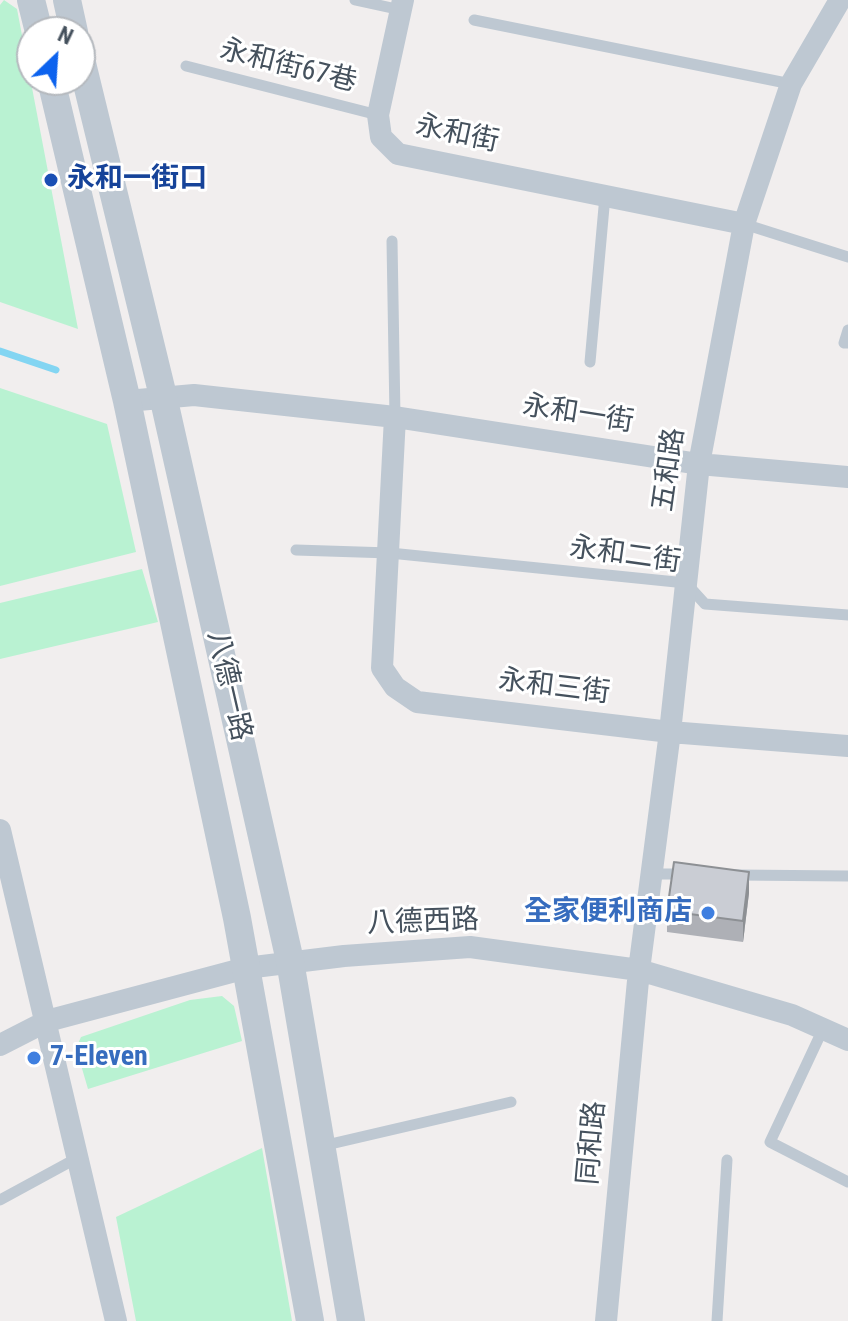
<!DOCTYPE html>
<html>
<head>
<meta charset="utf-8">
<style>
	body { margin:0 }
	#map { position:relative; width:848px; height:1321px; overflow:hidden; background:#f1eeee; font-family:"Roboto Condensed",sans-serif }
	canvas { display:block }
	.north { position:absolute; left:16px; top:16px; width:80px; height:80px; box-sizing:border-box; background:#fff; border:2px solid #b5b9be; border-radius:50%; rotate:25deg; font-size:22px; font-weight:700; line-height:32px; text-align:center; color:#45515d }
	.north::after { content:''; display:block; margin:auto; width:28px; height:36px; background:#0c62ee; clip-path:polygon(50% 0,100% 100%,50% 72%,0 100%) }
</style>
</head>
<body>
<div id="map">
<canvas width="848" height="1321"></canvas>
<div class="north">N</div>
</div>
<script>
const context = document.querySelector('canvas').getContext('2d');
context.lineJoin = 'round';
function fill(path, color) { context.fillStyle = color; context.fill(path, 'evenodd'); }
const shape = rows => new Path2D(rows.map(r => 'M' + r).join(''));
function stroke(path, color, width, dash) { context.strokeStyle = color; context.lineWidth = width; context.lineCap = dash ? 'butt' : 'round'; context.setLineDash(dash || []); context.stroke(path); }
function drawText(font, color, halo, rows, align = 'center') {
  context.font = font + ' "Roboto Condensed","Noto Sans TC",sans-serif'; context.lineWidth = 6; context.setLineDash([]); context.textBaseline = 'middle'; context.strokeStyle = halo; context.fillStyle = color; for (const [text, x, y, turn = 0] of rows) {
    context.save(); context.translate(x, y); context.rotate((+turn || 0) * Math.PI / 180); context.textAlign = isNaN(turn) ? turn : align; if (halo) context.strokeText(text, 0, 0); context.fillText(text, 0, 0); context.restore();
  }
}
fill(shape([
	[4,0,17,9,78,329,0,302,0,5],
	[0,388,107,424,136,552,0,586],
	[142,569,158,622,0,659,0,603],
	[222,996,234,1006,242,1041,88,1089,76,1048,81,1037,190,1000],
	[262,1148,292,1321,136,1321,116,1217]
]), '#b9f2d2');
stroke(shape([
	[0,351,56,370]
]), '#83d5f2', 7);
stroke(shape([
	[355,0,401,10],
	[474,20,791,84],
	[186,66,378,115],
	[744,224,848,257],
	[392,241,395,417],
	[848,330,844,343,848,343],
	[590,362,605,196],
	[296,550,390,553,686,583,705,604,848,615],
	[652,874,687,874],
	[736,875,848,876],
	[823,1029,770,1142,848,1182],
	[322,1146,511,1102],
	[0,1200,79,1157],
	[717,1321,727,1160]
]), '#bec8d2', 11);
stroke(shape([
	[403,0,378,115,381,137,398,154,744,224],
	[127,401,194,395,395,417,699,464,848,477],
	[395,417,382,668,395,687,417,702,670,732,848,746],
	[0,830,116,1321],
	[0,1045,47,1021,246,968,344,956,470,947,639,970,792,1015,848,1040],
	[606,1321,639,970,670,732,699,464,744,224,791,84,840,0]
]), '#bec8d2', 22);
stroke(shape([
	[31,0,39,32],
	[67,0,74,32],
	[80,55,163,396,290,961,351,1321],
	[51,80,127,401,237,918,310,1321]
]), '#bec8d2', 28);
fill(shape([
	[749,893,743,942,667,932,667,911]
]), '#aeb0b6');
fill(shape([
	[749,872,749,893,743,942,743,921]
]), '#8d9094');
const building = shape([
	[674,862,749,872,743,921,667,911,674,862]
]);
fill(building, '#cacdd4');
stroke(building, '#8d9094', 2);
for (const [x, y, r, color] of [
	[51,180,8,"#1a4fb4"],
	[708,913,8,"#3f7fe0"],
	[34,1058,8,"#3f7fe0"]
]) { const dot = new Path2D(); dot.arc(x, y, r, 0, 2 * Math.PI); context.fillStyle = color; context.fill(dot); stroke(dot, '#fff', 3); }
drawText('28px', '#45515d', '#fff', [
	["永和街67巷",288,67,14],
	["永和街",457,135,12],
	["永和一街",578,415,9],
	["五和路",670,470,-82],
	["永和二街",625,556,8],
	["八德一路",228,686,77],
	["永和三街",554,688,7],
	["八德西路",423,923,-2],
	["同和路",593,1143,-85]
]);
drawText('bold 28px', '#164399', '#fff', [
	["永和一街口",67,180]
], 'left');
drawText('bold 28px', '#366cbe', '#fff', [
	["全家便利商店",692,913],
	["7-Eleven",50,1058,"left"]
], 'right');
</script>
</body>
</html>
